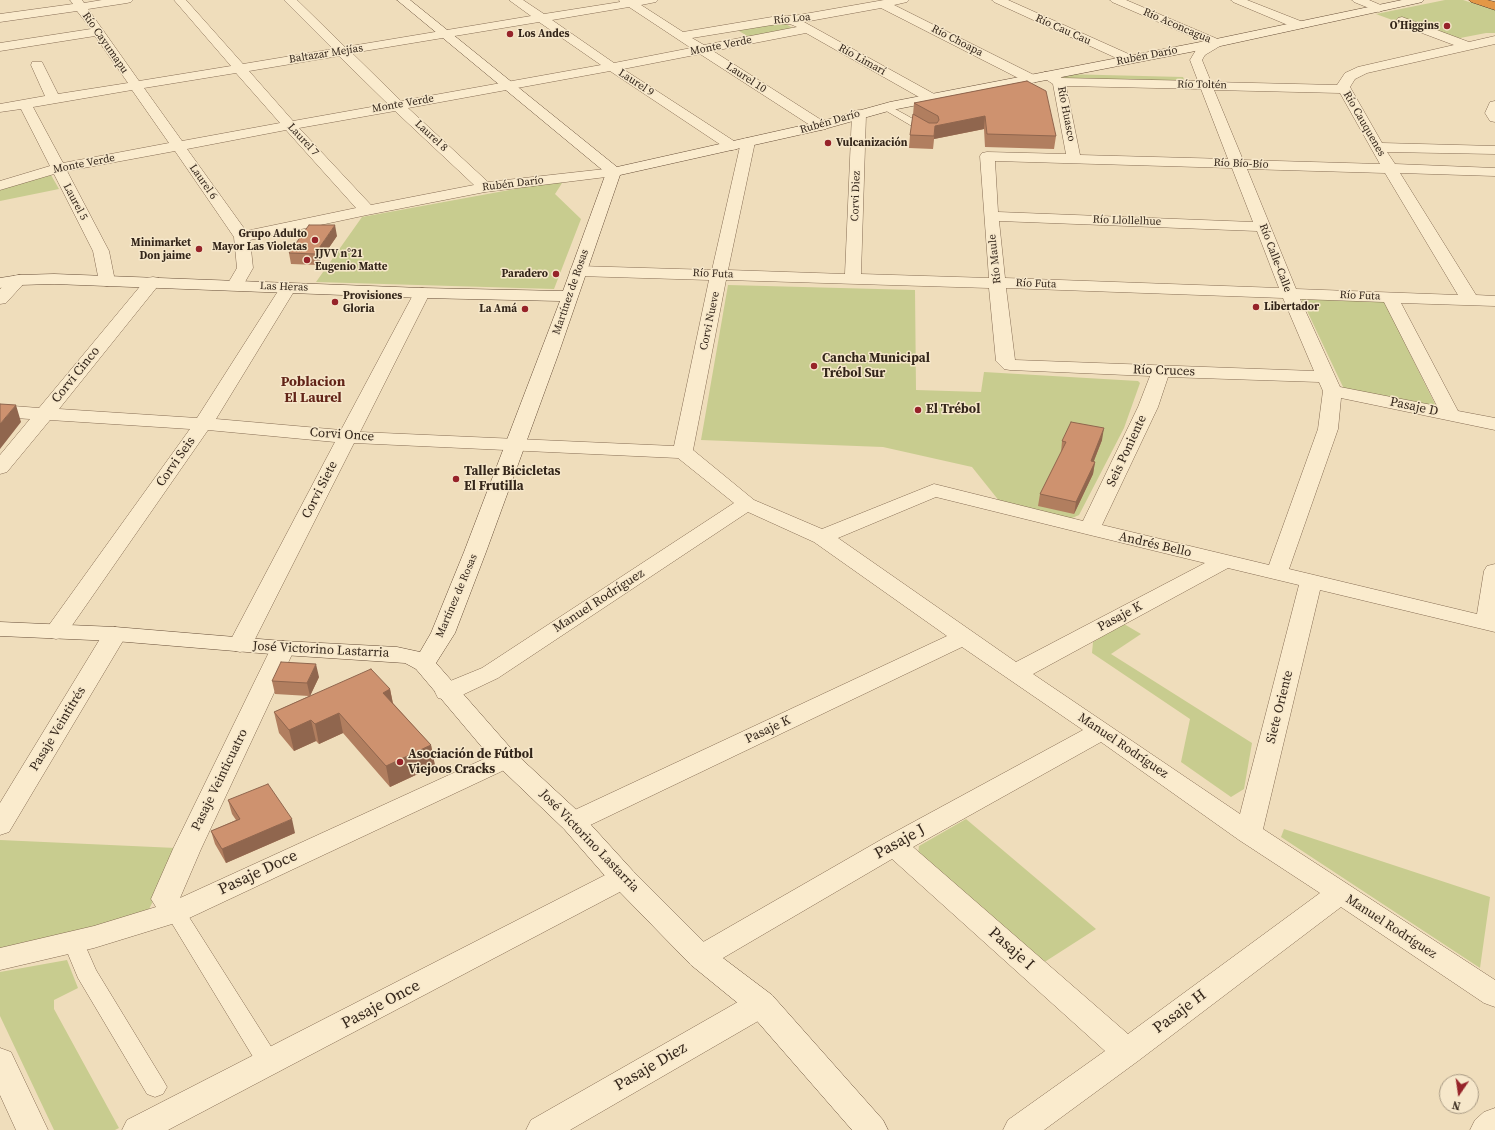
<!DOCTYPE html>
<html>
<head>
<meta charset="utf-8">
<style>
	body { margin:0 }
	#map { position:relative; width:1495px; height:1130px; overflow:hidden; background:#efddbb; font-family:"Source Serif 4",serif }
	canvas { display:block }
	.north { position:absolute; left:1439px; top:1074px; width:40px; height:40px; box-sizing:border-box; background:#f6e7ca; border:1px solid #a89a84; border-radius:50%; rotate:193deg; font-size:11px; font-weight:700; line-height:16px; text-align:center; color:#34261a }
	.north::after { content:''; display:block; margin:auto; width:14px; height:18px; background:#962329; clip-path:polygon(50% 0,100% 100%,50% 72%,0 100%) }
</style>
</head>
<body>
<div id="map">
<canvas width="1495" height="1130"></canvas>
<div class="north">N</div>
</div>
<script>
const context = document.querySelector('canvas').getContext('2d');
context.lineJoin = 'round';
function fill(path, color) { context.fillStyle = color; context.fill(path, 'evenodd'); }
const shape = rows => new Path2D(rows.map(r => 'M' + r).join(''));
function stroke(path, color, width, dash) { context.strokeStyle = color; context.lineWidth = width; context.lineCap = dash ? 'butt' : 'round'; context.setLineDash(dash || []); context.stroke(path); }
function drawText(font, color, halo, rows, align = 'center') {
  context.font = font + ' "Source Serif 4",serif'; context.lineWidth = 3; context.setLineDash([]); context.textBaseline = 'middle'; context.strokeStyle = halo; context.fillStyle = color; for (const [text, x, y, turn = 0] of rows) {
    context.save(); context.translate(x, y); context.rotate((+turn || 0) * Math.PI / 180); context.textAlign = isNaN(turn) ? turn : align; if (halo) context.strokeText(text, 0, 0); context.fillText(text, 0, 0); context.restore();
  }
}
fill(shape([
	[1445,0,1463,0,1495,10,1495,33,1486,33,1455,39,1402,19,1395,21,1376,14],
	[781,21,794,29,749,37,734,28],
	[1062,74,1183,77,1186,84,1064,81],
	[51,175,59,189,0,201,0,189],
	[564,180,555,194,581,219,554,289,316,282,362,217],
	[728,285,915,290,916,390,981,392,984,372,1138,381,1140,383,1124,428,1079,515,1070,519,1000,502,972,467,883,447,701,440],
	[1300,296,1383,299,1437,408,1344,389],
	[1124,624,1141,634,1111,654,1252,743,1244,789,1231,797,1181,762,1190,719,1092,653,1093,642],
	[966,819,1096,929,1043,963,918,855,919,846],
	[1284,829,1490,897,1480,968,1281,837],
	[0,840,176,848,180,849,149,909,112,924,0,949],
	[67,960,78,988,54,1000,54,1009,119,1128,115,1130,54,1130,0,1016,0,972]
]), '#c8cc8f');
const lane = shape([
	[886,104,935,131,936,133,935,135,927,135,883,109,881,107,883,105,886,104],
	[175,904,182,906,277,1056,280,1063,277,1070,269,1072,261,1070,165,912,168,906,175,904],
	[74,934,81,936,96,970,163,1080,167,1087,163,1094,155,1097,147,1094,78,978,63,942,67,936,74,934]
]);
const street = shape([
	[70,0,82,0,84,3,102,0,133,0,131,2,127,3,88,9,139,81,231,66,174,0,186,0,243,64,333,49,284,0,297,0,345,47,531,16,509,0,523,0,544,14,620,2,619,0,658,0,656,2,641,5,683,32,778,16,793,16,884,0,909,0,907,2,894,5,1036,76,1038,79,1036,82,1031,83,1026,82,881,8,804,22,936,95,938,98,936,101,926,101,806,33,713,51,826,123,828,126,826,129,821,130,816,129,700,54,623,69,737,143,739,146,737,149,732,150,727,149,610,71,408,108,488,182,614,168,619,169,621,172,619,175,614,176,485,192,367,215,250,240,253,268,241,289,235,290,229,289,227,285,237,268,234,237,175,151,67,171,109,251,115,281,113,285,107,286,101,285,99,281,93,251,54,174,0,190,0,181,50,166,21,109,0,112,0,104,45,96,31,65,32,62,42,62,58,94,128,83,95,36,0,51,0,43,91,29,77,11,0,22,0,14,73,4,70,0],
	[629,7,691,48,614,63,552,20,629,7],
	[539,22,601,65,401,101,352,53,539,22],
	[778,24,790,24,797,27,704,45,692,38,778,24],
	[339,56,388,104,293,121,249,71,339,56],
	[236,73,280,123,182,141,144,88,236,73],
	[132,90,169,143,63,163,33,107,132,90],
	[395,111,474,185,371,205,299,128,395,111],
	[286,130,356,208,246,231,187,149,286,130],
	[992,0,1008,0,1133,56,1135,59,1133,62,1129,63,1125,62,994,2,992,0],
	[1110,0,1126,0,1220,40,1222,43,1220,46,1205,55,1202,60,1211,82,1337,85,1345,73,1358,67,1454,45,1398,24,1396,21,1398,18,1402,17,1469,42,1495,36,1495,44,1367,73,1355,79,1350,87,1382,143,1495,146,1495,154,1387,152,1395,164,1495,168,1495,176,1400,173,1476,295,1495,296,1495,306,1401,303,1458,411,1495,418,1495,430,1341,398,1338,429,1289,569,1477,614,1484,571,1487,566,1495,564,1495,632,1320,590,1263,829,1495,980,1495,1007,1484,1003,1341,907,1138,1061,1044,1130,1003,1130,1008,1120,1105,1051,892,859,711,965,701,968,691,965,686,957,691,949,884,838,1083,730,962,647,582,829,573,832,564,829,560,822,564,815,947,636,814,542,748,512,498,678,456,698,447,700,438,698,435,692,438,686,482,668,734,503,678,458,354,443,252,645,248,650,240,652,232,650,228,645,335,442,208,430,64,637,56,639,48,637,44,632,190,429,50,420,7,472,0,474,0,455,30,419,0,417,0,405,39,408,147,278,153,277,159,278,161,282,59,409,197,418,280,288,282,284,288,283,294,284,296,288,216,419,341,430,414,293,416,289,422,288,428,289,430,293,360,432,674,446,709,280,578,276,572,275,570,271,572,267,578,266,712,270,741,142,743,139,748,138,753,139,755,142,728,270,845,274,852,114,854,111,859,110,864,111,866,114,861,274,989,278,980,156,982,153,987,152,1066,154,1053,84,1044,78,1043,75,1044,72,1054,72,1062,78,1198,81,1190,60,1196,50,1207,43,1112,2,1110,0],
	[1066,86,1201,89,1228,159,1080,155,1066,86],
	[1214,90,1340,93,1380,164,1243,160,1214,90],
	[995,161,1232,168,1253,222,998,212,995,161],
	[1247,169,1385,173,1458,295,1296,289,1247,169],
	[999,221,1257,231,1279,288,1005,278,999,221],
	[726,280,989,288,996,361,1004,369,1010,370,1150,376,1138,407,1083,521,934,484,822,529,754,500,693,450,726,280],
	[1006,288,1283,298,1314,371,1015,360,1006,288],
	[1300,299,1384,302,1437,406,1340,387,1300,299],
	[1168,377,1319,382,1323,391,1318,429,1269,565,1102,525,1158,407,1168,377],
	[936,497,1090,535,1205,563,1016,662,838,538,936,497],
	[1228,568,1299,585,1240,814,1033,674,1228,568],
	[1101,742,1239,840,1320,893,1128,1034,913,847,1101,742],
	[1231,0,1247,0,1303,22,1305,25,1303,28,1295,28,1233,2,1231,0],
	[1352,0,1369,0,1383,6,1385,8,1383,10,1379,12,1354,2,1352,0],
	[1495,101,1495,122,1490,121,1485,113,1490,102,1495,101],
	[19,275,25,276,27,280,6,303,0,304,0,289,13,276,19,275],
	[115,627,123,629,127,634,9,832,0,835,0,803,103,634,107,629,115,627],
	[283,641,291,643,295,648,201,849,180,898,497,753,506,750,515,753,519,759,515,765,185,920,94,948,0,970,0,948,94,926,156,907,151,899,173,849,271,648,275,643,283,641],
	[623,868,633,871,637,878,633,885,168,1130,122,1130,127,1120,613,871,623,868],
	[761,992,772,995,776,1004,772,1013,570,1130,526,1130,531,1120,750,995,761,992],
	[0,1048,11,1052,48,1130,16,1130,0,1095,0,1048],
	[1495,1108,1495,1130,1470,1130,1475,1120,1484,1112,1495,1108]
]);
const secondary = shape([
	[397,0,410,0,617,167,818,122,890,102,1216,39,1402,0,1424,0,1422,2,1418,3,1216,47,892,110,821,130,620,175,558,355,486,552,455,633,436,663,515,753,582,815,633,871,711,949,772,995,883,1120,888,1130,852,1130,750,1013,691,965,613,885,564,829,497,765,416,669,405,663,283,655,115,641,0,636,0,622,115,627,283,641,397,647,420,652,431,633,464,552,560,301,422,298,54,284,19,285,0,288,0,278,19,275,54,274,422,288,563,291,606,173,397,0]
]);
const highway = shape([
	[1469,0,1487,0,1495,2,1495,10,1471,2,1469,0]
]);
stroke(lane, '#866d54', 1);
stroke(street, '#866d54', 1);
stroke(secondary, '#674e38', 1);
stroke(highway, '#533b29', 1);
fill(lane, '#faebcd');
fill(street, '#faebcd');
fill(secondary, '#faebcd');
fill(highway, '#e39746');
fill(shape([
	[1027,81,1056,136,1054,149,985,147,984,129,934,139,933,149,909,148,910,135,913,115,914,103],
	[337,236,317,265,291,264,289,253],
	[1102,440,1094,461,1095,462,1093,474,1074,514,1038,506,1040,494,1061,453,1062,441],
	[319,677,310,696,390,689,393,703,431,745,435,766,390,787,343,733,319,744,316,741,294,751,279,733,274,712,309,696,275,694,272,681],
	[228,800,295,833,226,863,215,844,211,831,236,820,232,814]
]), '#b17e5f');
fill(shape([
	[985,116,984,129,934,139,933,149,935,126],
	[335,225,337,236,317,265,315,254],
	[16,405,21,422,0,449,0,424],
	[1104,428,1102,440,1089,473,1091,461],
	[1095,462,1093,474,1074,514,1076,502],
	[316,664,319,677,310,696,307,683],
	[390,689,394,710,383,693],
	[339,713,343,733,319,744,315,724],
	[311,720,316,741,294,751,289,730],
	[431,745,435,766,390,787,386,766],
	[292,819,295,833,226,863,222,849]
]), '#90664e');
const building = shape([
	[1027,81,1046,91,1056,136,987,134,985,116,935,126,934,136,910,135,913,114,929,123,937,123,939,120,938,116,914,103,1027,81],
	[309,225,335,225,315,254,289,253,309,225],
	[0,404,16,405,0,424,0,404],
	[1071,422,1104,428,1091,461,1095,462,1076,502,1040,494,1066,442,1062,441,1071,422],
	[281,662,316,664,307,683,272,681,281,662],
	[371,669,390,689,383,693,431,745,386,766,339,713,315,724,311,720,289,730,274,712,371,669],
	[268,784,292,819,222,849,211,831,240,819,228,800,268,784]
]);
fill(building, '#ce926f');
stroke(building, '#90664e', 1);
for (const [x, y, r, color] of [
	[1447,26,4,"#962329"],
	[510,34,4,"#962329"],
	[828,143,4,"#962329"],
	[315,240,4,"#962329"],
	[199,249,4,"#962329"],
	[307,260,4,"#962329"],
	[556,274,4,"#962329"],
	[335,302,4,"#962329"],
	[1256,307,4,"#962329"],
	[525,309,4,"#962329"],
	[814,366,4,"#962329"],
	[918,410,4,"#962329"],
	[456,479,4,"#962329"],
	[400,762,4,"#962329"]
]) { const dot = new Path2D(); dot.arc(x, y, r, 0, 2 * Math.PI); context.fillStyle = color; context.fill(dot); stroke(dot, '#f6e7ca', 1.5); }
drawText('11px', '#34261a', '#f6e7ca', [
	["Río Loa",792,19,-6],
	["Río Aconcagua",1177,26,23],
	["Río Cau Cau",1063,30,24],
	["Río Choapa",957,41,27],
	["Río Cayumapu",105,43,55],
	["Monte Verde",721,46,-11],
	["Baltazar Mejías",326,54,-9],
	["Rubén Darío",1147,56,-11],
	["Río Limarí",862,60,29],
	["Laurel 10",746,78,33],
	["Laurel 9",636,83,33],
	["Río Toltén",1202,85,1],
	["Monte Verde",403,104,-10],
	["Río Huasco",1066,114,79],
	["Rubén Darío",830,122,-16],
	["Río Cauquenes",1364,124,60],
	["Laurel 8",431,136,43],
	["Laurel 7",303,140,47],
	["Monte Verde",84,164,-11],
	["Río Bío-Bío",1241,164,2],
	["Laurel 6",203,182,55],
	["Rubén Darío",513,184,-7],
	["Corvi Diez",856,196,-88],
	["Laurel 5",75,202,62],
	["Río Llollelhue",1127,221,2],
	["Río Calle-Calle",1275,258,69],
	["Río Maule",995,259,-96],
	["Río Futa",713,274,2],
	["Río Futa",1036,284,2],
	["Las Heras",284,287,2],
	["Martínez de Rosas",571,292,-71],
	["Río Futa",1360,296,2],
	["Corvi Nueve",710,321,-78],
	["Martínez de Rosas",457,596,-67]
]);
drawText('bold 11px', '#34261a', '#f6e7ca', [
	["O’Higgins",1439,26],
	["Los Andes",518,34,"left"],
	["Vulcanización",836,143,"left"],
	["Grupo Adulto",307,234],
	["Mayor Las Violetas",307,247],
	["Minimarket",191,243],
	["Don jaime",191,256],
	["JJVV n°21",315,254,"left"],
	["Eugenio Matte",315,267,"left"],
	["Paradero",548,274],
	["Provisiones",343,296,"left"],
	["Gloria",343,309,"left"],
	["Libertador",1264,307,"left"],
	["La Amá",517,309]
], 'right');
drawText('bold 13px', '#34261a', '#f6e7ca', [
	["Cancha Municipal",822,359],
	["Trébol Sur",822,374],
	["El Trébol",926,410],
	["Taller Bicicletas",464,472],
	["El Frutilla",464,487],
	["Asociación de Fútbol",408,755],
	["Viejoos Cracks",408,770]
], 'left');
drawText('13px', '#34261a', '#f6e7ca', [
	["Río Cruces",1164,371,2],
	["Corvi Cinco",76,375,-51],
	["Pasaje D",1414,407,12],
	["Corvi Once",342,435,4],
	["Seis Poniente",1127,451,-65],
	["Corvi Seis",176,462,-55],
	["Corvi Siete",320,490,-63],
	["Andrés Bello",1155,545,13],
	["Manuel Rodríguez",599,601,-33],
	["Pasaje K",1120,617,-28],
	["José Victorino Lastarria",321,650,3],
	["Siete Oriente",1280,707,-76],
	["Pasaje Veintitrés",58,729,-59],
	["Pasaje K",768,730,-25],
	["Manuel Rodríguez",1123,746,34],
	["Pasaje Veinticuatro",220,780,-64],
	["José Victorino Lastarria",589,841,46],
	["Manuel Rodríguez",1391,927,33]
]);
drawText('bold 14px', '#622418', '#f6e7ca', [
	["Poblacion",313,382],
	["El Laurel",313,398]
]);
drawText('16px', '#34261a', '#f6e7ca', [
	["Pasaje J",900,842,-29],
	["Pasaje Doce",258,873,-25],
	["Pasaje I",1011,949,42],
	["Pasaje Once",381,1005,-28],
	["Pasaje H",1180,1012,-37],
	["Pasaje Diez",651,1067,-30]
]);
</script>
</body>
</html>
